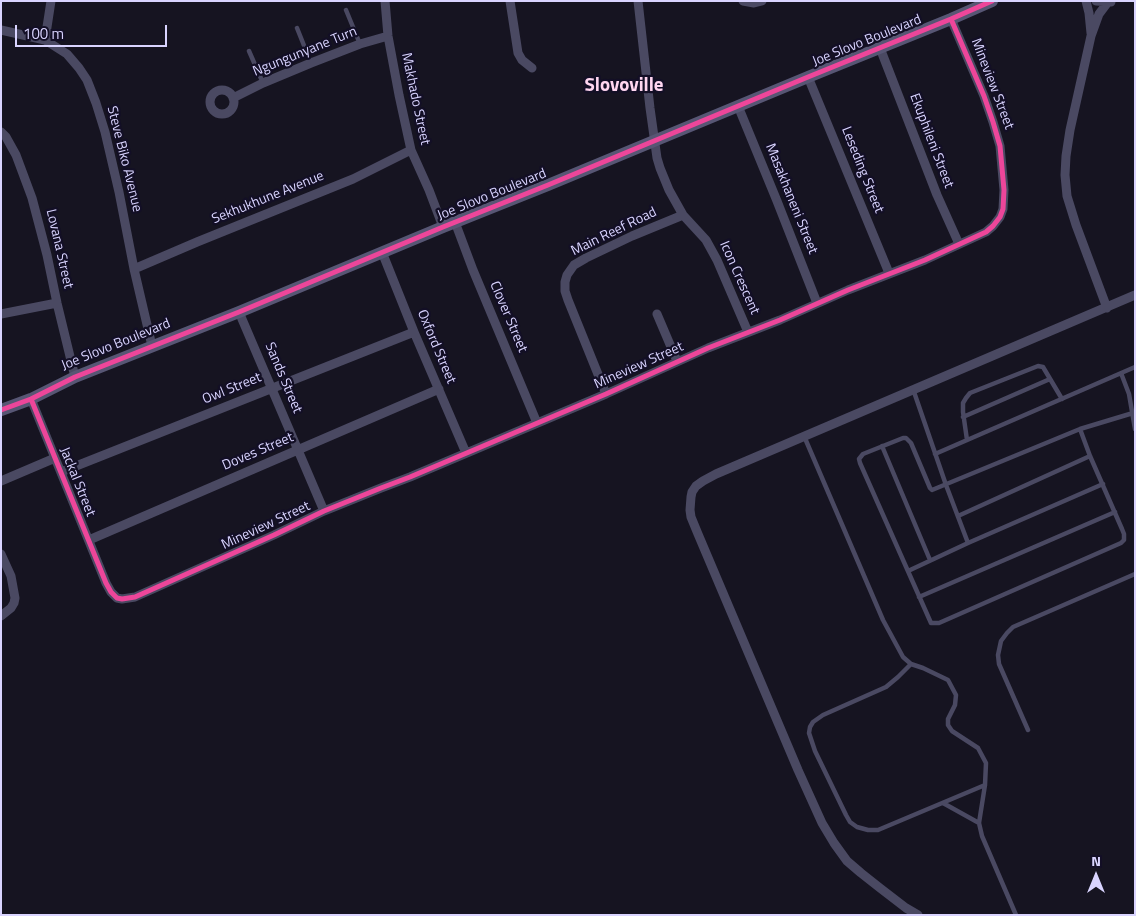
<!DOCTYPE html>
<html>
<head>
<meta charset="utf-8">
<style>
	body { margin:0 }
	#map { position:relative; width:1136px; height:916px; overflow:hidden; background:#161421; font-family:"Titillium Web",sans-serif }
	canvas { display:block }
	.frame { position:absolute; inset:0; border:2px solid #d9d4ff; pointer-events:none }
	.north { position:absolute; left:1071px; top:851px; width:50px; height:50px; -webkit-text-stroke:4px #130f26; paint-order:stroke; rotate:0deg; font-size:14px; font-weight:700; line-height:20px; text-align:center; color:#d9d4ff }
	.north::after { content:''; display:block; margin:auto; width:18px; height:22px; background:#d9d4ff; clip-path:polygon(50% 0,100% 100%,50% 72%,0 100%) }
	.scale { position:absolute; left:15px; top:25px; width:152px; height:22px; box-sizing:border-box; border:2px solid #d9d4ff; border-top:0; padding-left:6px; font-size:15px; line-height:18px; white-space:nowrap; color:#d9d4ff; -webkit-text-stroke:4px #130f26; paint-order:stroke }
</style>
</head>
<body>
<div id="map">
<canvas width="1136" height="916"></canvas>
<div class="frame"></div>
<div class="north">N</div>
<div class="scale">100 m</div>
</div>
<script>
const context = document.querySelector('canvas').getContext('2d');
context.lineJoin = 'round';
const shape = rows => new Path2D(rows.map(r => 'M' + r).join(''));
function stroke(path, color, width, dash) { context.strokeStyle = color; context.lineWidth = width; context.lineCap = dash ? 'butt' : 'round'; context.setLineDash(dash || []); context.stroke(path); }
function drawText(font, color, halo, rows, align = 'center') {
  context.font = font + ' "Titillium Web",sans-serif'; context.lineWidth = 4.5; context.setLineDash([]); context.textBaseline = 'middle'; context.strokeStyle = halo; context.fillStyle = color; for (const [text, x, y, turn = 0] of rows) {
    context.save(); context.translate(x, y); context.rotate((+turn || 0) * Math.PI / 180); context.textAlign = isNaN(turn) ? turn : align; if (halo) context.strokeText(text, 0, 0); context.fillText(text, 0, 0); context.restore();
  }
}
stroke(shape([
	[346,10,360,44],
	[297,28,311,63],
	[249,51,263,83],
	[1121,373,1129,394,1135,429],
	[913,389,946,485,968,543],
	[963,417,1050,379],
	[1080,429,1090,456,1122,529,1124,534,1124,540,1121,543,939,623,931,623,860,463,859,459,863,454,903,438,906,438,911,443,930,488,932,490,1080,429,1133,413],
	[804,436,883,620,903,657,911,664,923,668,948,680,956,695,955,705,948,719,948,725,952,731,978,748,986,763,985,785,979,823,982,836,1016,915],
	[967,440,963,412,963,403,966,398,970,393,1038,366,1043,367,1062,399],
	[882,446,930,560],
	[935,454,1135,367],
	[958,516,1090,456],
	[908,571,968,543,1103,484],
	[919,597,1115,512],
	[911,664,898,677,886,687,823,715,813,722,810,727,809,733,815,751,846,815,850,822,857,827,868,830,878,830,985,785],
	[1028,730,999,664,998,655,1001,641,1007,633,1013,627,1135,574],
	[943,803,979,823]
]), '#4a4962', 4.5);
stroke(shape([
	[385,1,388,36,399,95,411,150,429,190,443,227],
	[510,1,518,53,522,60,532,68],
	[638,1,650,108,657,158,660,168,669,190,683,215,706,240,717,260,748,332],
	[743,1,754,3,762,1],
	[1086,1,1089,13,1091,33],
	[1096,1,1111,2],
	[1,30,45,40,67,54,79,68,87,80,96,103,105,132,119,192,134,269,152,346],
	[45,40,51,1],
	[880,48,937,195,959,244],
	[808,77,889,273],
	'210 102a12 12 0 1 1 24 0a12 12 0 1 1-24 0Z',
	[233,98,263,83,311,63,360,44,388,36],
	[738,106,777,201,817,303],
	[1,132,6,137,16,155,32,198,47,255,57,303,75,377],
	[455,222,473,270,537,423],
	[382,252,414,332,466,453],
	[134,269,197,242,353,179,411,150],
	[1107,308,1076,225,1067,196,1065,175,1066,156,1070,130,1091,36,1099,14,1108,2],
	[239,312,324,511],
	[1,314,57,303],
	[657,314,677,361],
	[606,394,568,300,565,291,565,282,567,275,574,265,586,258,632,236,683,215],
	[31,399,106,583,111,592,117,598,122,599,135,597,274,535,324,511,381,488,410,477,606,394,708,348,780,320,848,290,925,260,986,232,993,226,1000,217,1003,209,1004,190,1000,146,993,122,984,96,951,19],
	[61,472,414,332],
	[1,481,55,458],
	[89,540,439,389],
	[1,554,11,576,15,598,14,603,11,608,1,616],
	[918,915,906,908,880,888,861,873,847,861,834,843,822,823,798,770,698,534,691,517,690,510,691,497,692,492,696,486,703,481,716,474,1135,295]
]), '#4a4962', 9);
stroke(shape([
	[1,410,31,399,75,377,239,312,443,227,548,185,808,77,951,19,992,1]
]), '#575674', 12);
stroke(shape([
	[31,399,106,583,111,592,117,598,122,599,135,597,274,535,324,511,381,488,410,477,606,394,708,348,780,320,848,290,925,260,986,232,993,226,1000,217,1003,209,1004,190,1000,146,993,122,984,96,951,19],
	[1,410,31,399,75,377,239,312,443,227,548,185,808,77,951,19,992,1]
]), '#ed469a', 5);
drawText('14px', '#d9d4ff', '#130f26', [
	["Joe Slovo Boulevard",867,41,-22],
	["Ngungunyane Turn",305,52,-22],
	["Mineview Street",992,84,69],
	["Makhado Street",415,99,78],
	["Ekuphileni Street",931,141,69],
	["Steve Biko Avenue",124,159,76],
	["Leseding Street",862,170,68],
	["Joe Slovo Boulevard",492,195,-22],
	["Sekhukhune Avenue",268,198,-22],
	["Masakhaneni Street",791,199,68],
	["Main Reef Road",614,232,-26],
	["Lovana Street",59,249,77],
	["Icon Crescent",739,278,66],
	["Clover Street",508,317,67],
	["Joe Slovo Boulevard",116,345,-22],
	["Oxford Street",436,347,67],
	["Mineview Street",639,366,-24],
	["Sands Street",283,378,67],
	["Owl Street",232,389,-22],
	["Doves Street",258,452,-23],
	["Jackal Street",77,482,68],
	["Mineview Street",266,526,-25]
]);
drawText('bold 19px', '#ffd6f0', '#130f26', [
	["Slovoville",624,86]
]);
</script>
</body>
</html>
